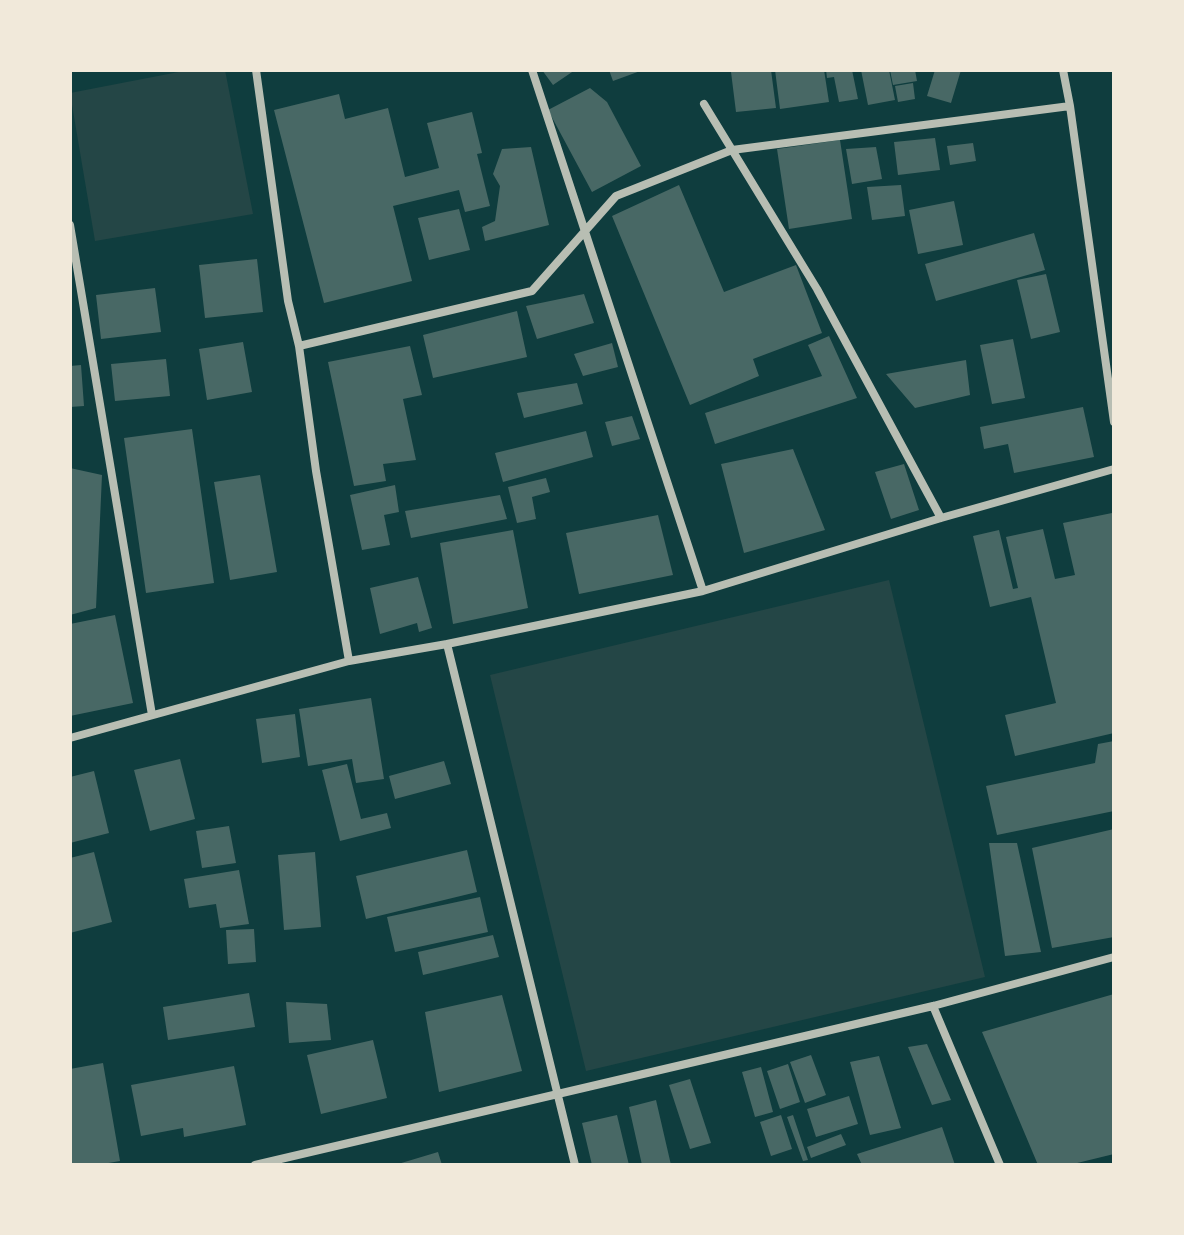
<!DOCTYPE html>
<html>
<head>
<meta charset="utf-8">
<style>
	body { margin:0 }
	#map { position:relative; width:1184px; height:1235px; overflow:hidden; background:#0f3d3e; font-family:"Open Sans",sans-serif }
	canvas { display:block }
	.frame { position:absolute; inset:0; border:72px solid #f1e9da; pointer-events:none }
</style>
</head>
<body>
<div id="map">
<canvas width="1184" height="1235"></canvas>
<div class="frame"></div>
</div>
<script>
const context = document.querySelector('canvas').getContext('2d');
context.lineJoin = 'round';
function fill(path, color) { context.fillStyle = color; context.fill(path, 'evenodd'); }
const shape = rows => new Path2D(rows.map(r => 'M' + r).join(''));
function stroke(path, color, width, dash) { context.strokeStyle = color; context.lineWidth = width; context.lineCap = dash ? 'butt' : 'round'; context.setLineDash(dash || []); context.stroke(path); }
fill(shape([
	[189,70,225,70,253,214,95,241,70,93],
	[889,580,985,977,586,1071,490,675]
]), '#244646');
fill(shape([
	[542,70,575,70,553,85],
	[609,70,643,70,613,81],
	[750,70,771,70,776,108,736,112,731,72],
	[775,70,824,70,829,102,780,109],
	[826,70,852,70,858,99,839,102,834,77,827,78],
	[861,70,889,70,895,100,868,105],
	[890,70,915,70,917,81,893,85],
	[935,70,961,70,951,103,927,96],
	[913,83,915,99,898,102,895,86],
	[590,88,607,102,641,166,592,192,548,110],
	[339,94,345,119,388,108,405,177,439,168,427,123,472,112,482,153,477,154,490,206,465,212,459,190,393,206,412,281,324,303,274,110],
	[935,138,940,170,898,175,894,142],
	[840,140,852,219,789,229,777,149],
	[973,143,976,161,950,165,947,146],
	[531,147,549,225,485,241,482,227,495,221,500,186,493,174,502,149],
	[876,147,882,179,852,184,846,149],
	[679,185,724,292,796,265,822,333,753,359,759,376,690,405,612,216],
	[901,185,905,216,872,220,867,187],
	[954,201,963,245,918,254,909,210],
	[459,209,470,250,429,260,418,218],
	[1034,233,1045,270,936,301,925,264],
	[257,259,263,312,205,318,199,265],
	[1046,274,1060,332,1031,339,1017,280],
	[155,288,161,332,101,339,96,295],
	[584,294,594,323,537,339,526,306],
	[517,311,527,357,433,378,423,335],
	[829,336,857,398,715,444,705,413,822,376,808,345],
	[1013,339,1025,398,992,404,980,345],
	[243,342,252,392,207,400,199,349],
	[612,343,618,367,583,376,574,354],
	[410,346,422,395,403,399,416,460,383,464,386,481,354,486,328,362],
	[166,359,170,396,115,401,111,364],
	[966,360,970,395,915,408,886,374],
	[81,365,84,406,70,407,70,366],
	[577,383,583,404,524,418,517,393],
	[1083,407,1094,457,1014,473,1008,444,984,449,980,427],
	[632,416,640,439,612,446,605,422],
	[192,429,214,583,146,593,124,438],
	[586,431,593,457,503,482,495,453],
	[793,449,825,530,744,553,721,464],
	[904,464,919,510,891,519,875,472],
	[70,468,102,475,96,608,70,615],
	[260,475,277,572,230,580,214,482],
	[546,478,550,492,532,497,536,519,517,523,508,487],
	[395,485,399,512,384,515,390,545,362,550,350,495],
	[500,495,507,519,411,538,405,511],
	[1112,513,1114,733,1015,756,1005,715,1056,703,1031,597,990,607,973,536,999,530,1013,589,1018,588,1006,537,1043,529,1055,579,1075,575,1063,523],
	[658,515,673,575,579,594,566,533],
	[513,530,528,608,453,624,440,543],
	[418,577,432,628,419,632,417,623,380,634,370,588],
	[115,615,133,703,70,716,70,624],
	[371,698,384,779,356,783,352,759,308,766,299,709],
	[295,714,300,757,262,763,256,719],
	[1114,741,1114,811,997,835,986,786,1095,763,1098,744],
	[180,759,195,819,150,831,134,770],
	[444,761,451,784,395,799,389,776],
	[347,764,361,819,387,813,391,828,340,841,322,770],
	[94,771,109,833,70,843,70,777],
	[229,826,236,863,202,868,196,831],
	[1114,829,1114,937,1052,948,1032,848],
	[989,843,1017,843,1041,952,1005,956],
	[467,850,477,892,366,919,356,876],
	[94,852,112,922,70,933,70,858],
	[315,852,321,927,284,930,278,855],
	[239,870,249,924,220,928,216,904,189,908,184,879],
	[480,897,488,932,395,952,387,917],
	[254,929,256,962,228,964,226,930],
	[493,935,499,957,423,975,418,952],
	[249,993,255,1027,168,1040,163,1007],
	[1114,994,1114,1154,1069,1165,1038,1165,982,1032],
	[502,995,522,1071,439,1092,425,1012],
	[286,1002,327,1004,331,1040,289,1043],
	[373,1040,387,1098,321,1114,307,1055],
	[927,1044,951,1100,932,1105,908,1047],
	[811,1055,826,1095,805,1103,790,1062],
	[879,1056,901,1128,870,1135,850,1062],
	[103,1063,120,1161,97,1165,70,1165,70,1069],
	[788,1064,800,1102,780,1109,767,1071],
	[234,1066,246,1125,184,1137,183,1128,141,1136,131,1085],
	[761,1067,773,1112,755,1117,742,1072],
	[690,1079,711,1143,690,1149,669,1085],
	[849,1096,858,1124,816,1137,807,1109],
	[656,1100,671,1165,642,1165,629,1107],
	[617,1115,629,1165,592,1165,582,1123],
	[781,1115,792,1149,771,1156,760,1122],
	[793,1115,808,1160,803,1161,787,1117],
	[942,1127,955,1165,862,1165,857,1154],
	[841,1134,846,1145,811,1158,807,1147],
	[438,1152,442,1165,398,1165,398,1164]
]), '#486865');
stroke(shape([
	[256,70,288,301,299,346,316,471,349,661],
	[532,70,703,591],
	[1063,70,1070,106,1114,422],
	[704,104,817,289,941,518],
	[70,225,152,715],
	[299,346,532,291,616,196,732,150,1070,106],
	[447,644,575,1165],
	[70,738,349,661,447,644,703,591,941,518,1114,469],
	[933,1006,1000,1165],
	[255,1165,933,1006,1114,957]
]), '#b8beb3', 8);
</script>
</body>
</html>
